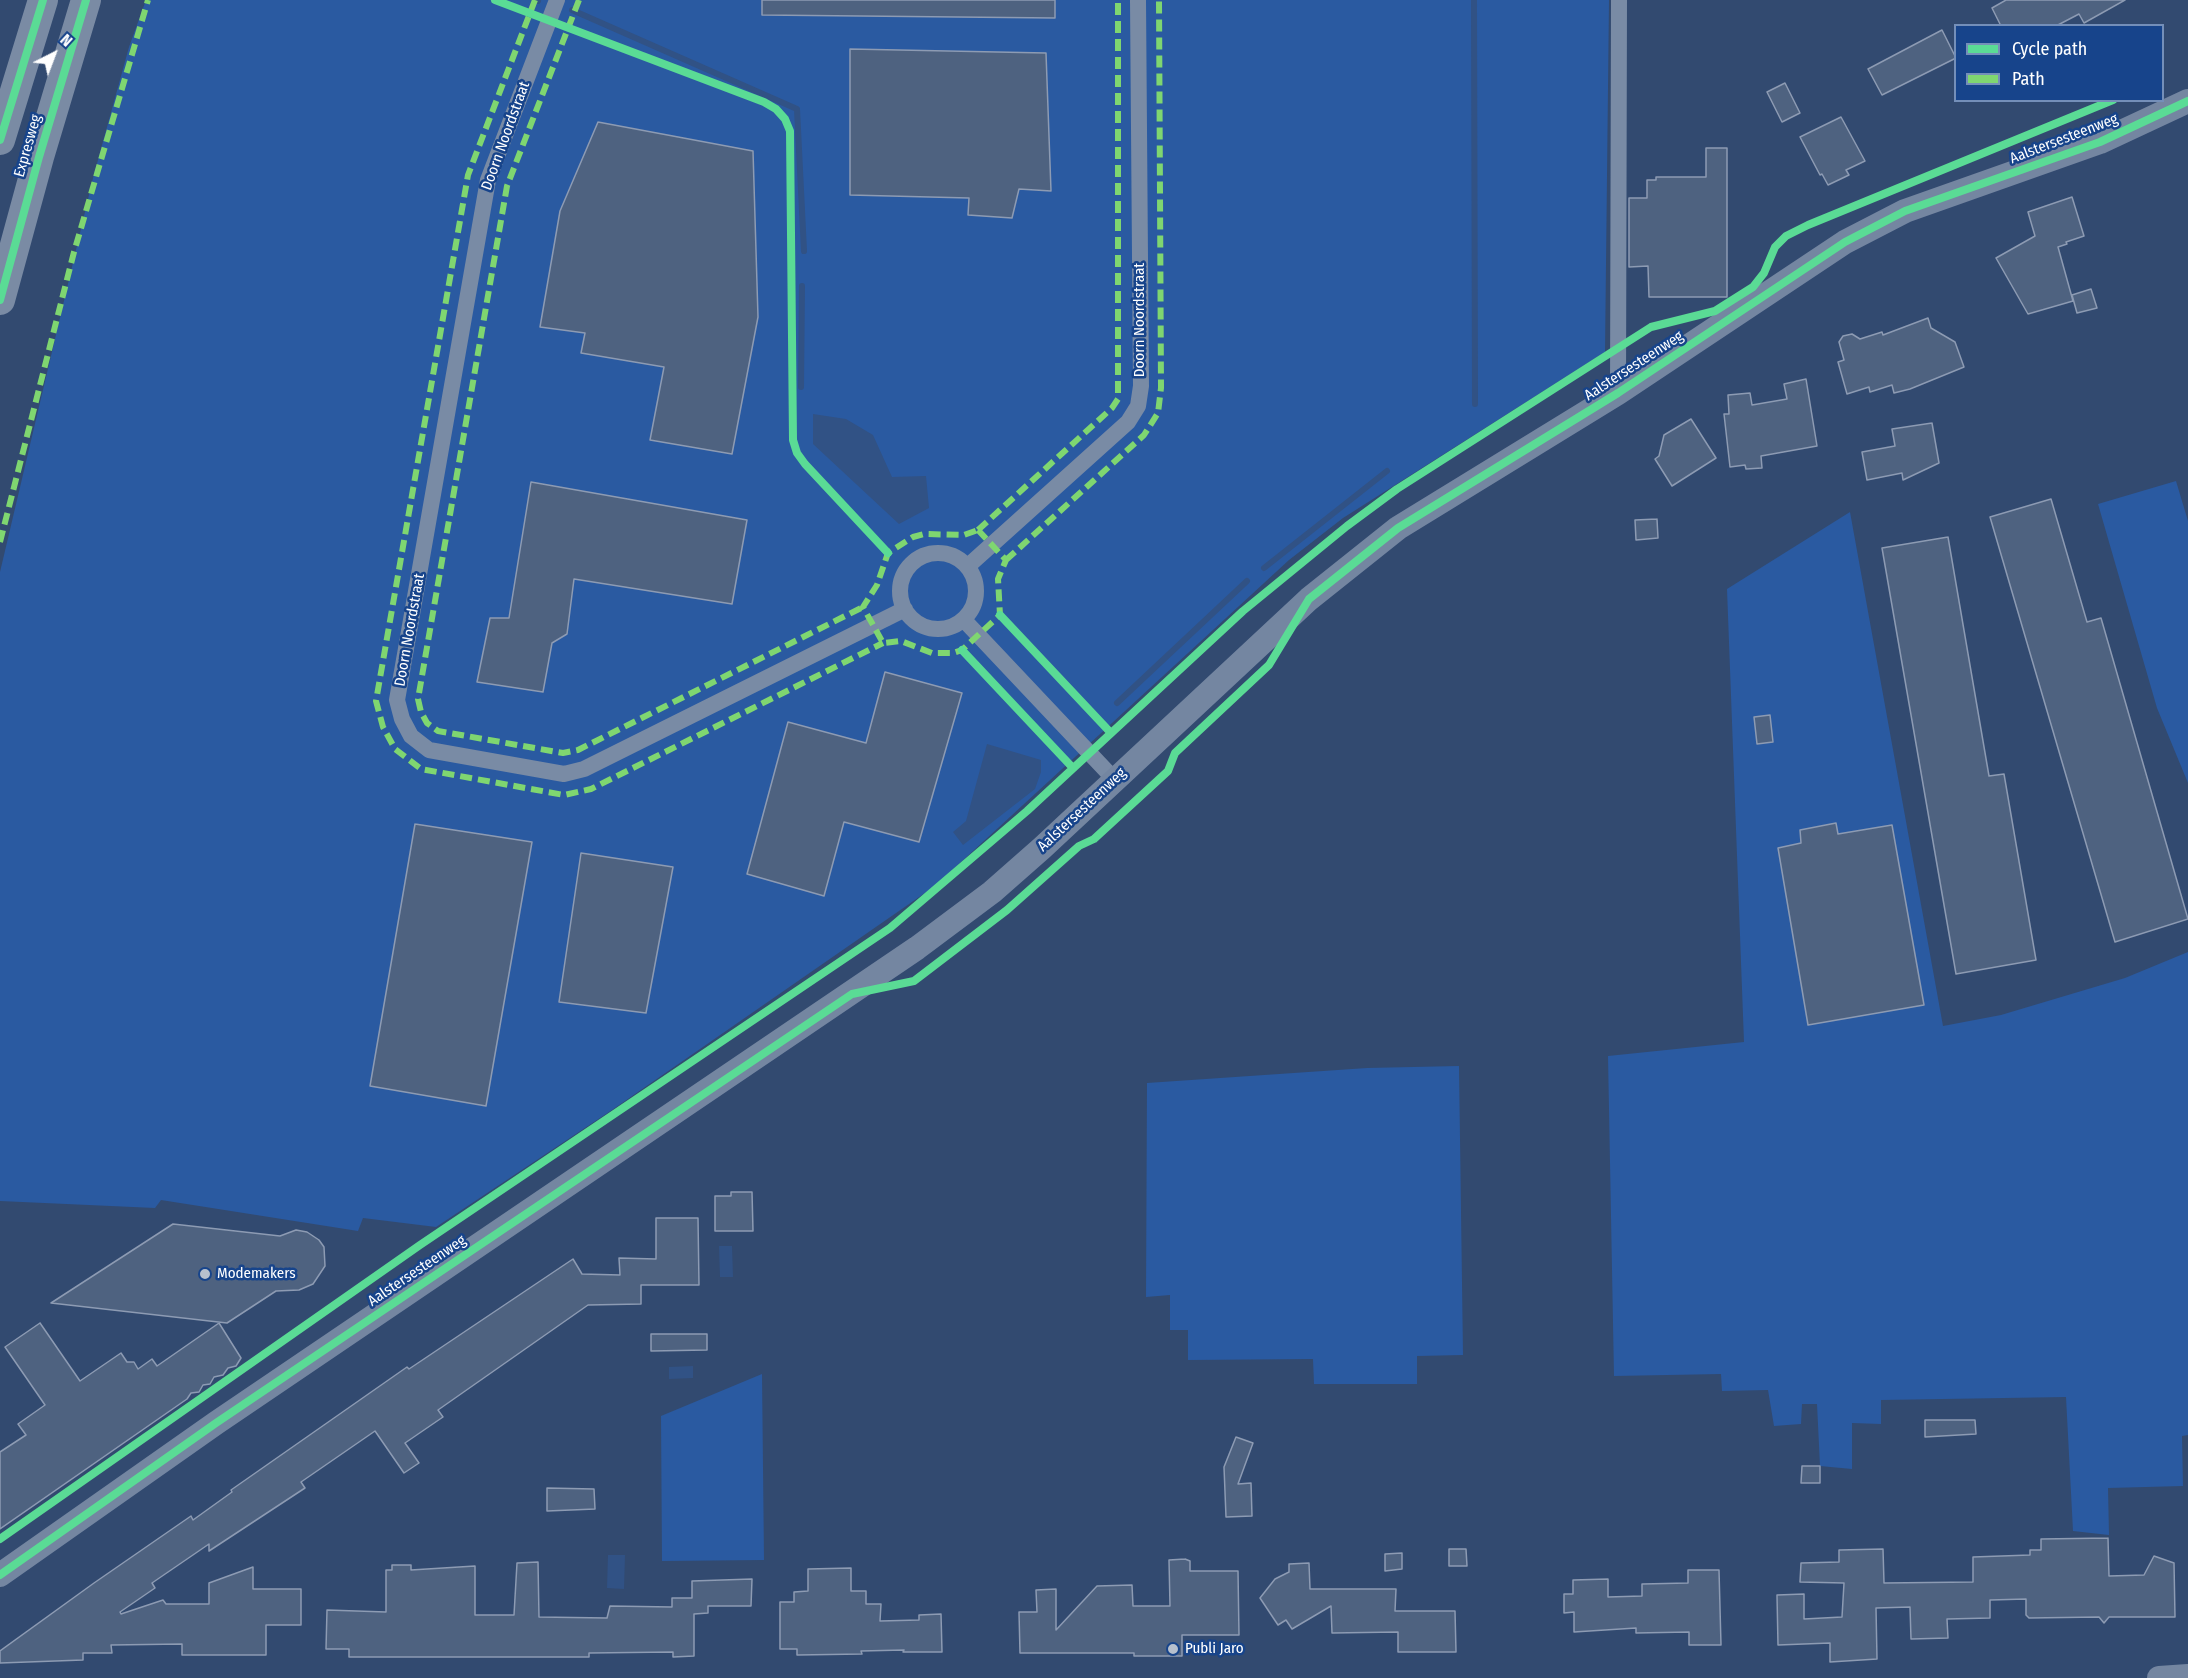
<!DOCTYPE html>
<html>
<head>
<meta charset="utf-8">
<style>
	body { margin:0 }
	#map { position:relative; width:2188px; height:1678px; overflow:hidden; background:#324a70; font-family:"Fira Sans Condensed",sans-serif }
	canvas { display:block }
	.legend { position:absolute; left:1954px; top:24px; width:210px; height:78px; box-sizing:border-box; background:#17448b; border:2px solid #748fb9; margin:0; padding:8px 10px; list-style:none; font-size:18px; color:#fff }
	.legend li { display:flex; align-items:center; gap:12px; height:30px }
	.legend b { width:30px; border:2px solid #748fb9 }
	.north { position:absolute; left:24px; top:24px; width:60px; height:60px; -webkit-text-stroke:4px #17448b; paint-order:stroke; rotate:42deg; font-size:16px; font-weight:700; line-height:24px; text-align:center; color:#fff }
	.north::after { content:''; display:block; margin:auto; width:21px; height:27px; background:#fff; clip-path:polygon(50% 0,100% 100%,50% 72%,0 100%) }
</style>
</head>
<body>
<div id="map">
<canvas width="2188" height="1678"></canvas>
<ul class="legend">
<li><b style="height:8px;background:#5adb95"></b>Cycle path</li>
<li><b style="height:8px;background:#7fd670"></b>Path</li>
</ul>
<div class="north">N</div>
</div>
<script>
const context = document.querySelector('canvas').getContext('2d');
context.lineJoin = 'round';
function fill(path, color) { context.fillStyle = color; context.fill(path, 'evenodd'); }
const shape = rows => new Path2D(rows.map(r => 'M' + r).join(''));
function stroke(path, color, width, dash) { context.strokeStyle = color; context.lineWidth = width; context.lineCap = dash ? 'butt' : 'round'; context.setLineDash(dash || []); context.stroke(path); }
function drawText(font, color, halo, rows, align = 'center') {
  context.font = font + ' "Fira Sans Condensed",sans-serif'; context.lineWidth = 5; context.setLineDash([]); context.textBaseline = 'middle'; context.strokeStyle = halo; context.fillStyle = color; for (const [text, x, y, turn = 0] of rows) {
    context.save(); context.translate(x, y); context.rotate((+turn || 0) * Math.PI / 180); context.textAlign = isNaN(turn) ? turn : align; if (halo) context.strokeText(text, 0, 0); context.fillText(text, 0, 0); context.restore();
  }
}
fill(shape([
	[146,0,1609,0,1605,352,1343,518,1289,560,935,886,612,1110,436,1227,363,1218,358,1231,161,1200,155,1208,0,1201,0,572,93,178,129,47],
	[2176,481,2188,521,2188,783,2157,708,2098,504],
	[1850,512,1943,1026,2001,1015,2125,978,2188,952,2188,1435,2182,1436,2183,1486,2108,1488,2109,1535,2073,1531,2066,1397,1881,1400,1881,1424,1852,1423,1852,1469,1820,1466,1817,1404,1802,1404,1801,1424,1774,1426,1768,1390,1722,1391,1721,1374,1614,1376,1608,1056,1744,1042,1727,589],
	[1459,1066,1463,1355,1417,1356,1417,1384,1314,1384,1313,1359,1188,1360,1188,1330,1170,1330,1170,1295,1146,1297,1147,1083,1367,1068],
	[762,1374,764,1560,662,1561,661,1416]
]), '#2a5aa1');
fill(shape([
	[813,414,846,419,873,435,892,477,926,476,929,508,899,524,813,444],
	[987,744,1041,760,1041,772,1035,789,963,845,953,832,966,821],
	[719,1246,732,1246,733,1277,720,1277],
	[693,1366,693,1378,669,1379,669,1367],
	[608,1555,625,1555,624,1589,607,1588]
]), '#315285');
stroke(shape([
	[535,0,538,1],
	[1474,0,1475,404],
	[572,10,797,109,804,251],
	[801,387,802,286],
	[1264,568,1387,471],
	[1117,703,1247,581]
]), '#315285', 6);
const building = shape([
	[762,0,1055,0,1055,18,762,15,762,0],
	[2006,0,2125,0,2084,23,2079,14,2056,26,2001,26,1992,8,2006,0],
	[1942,30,1956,58,1882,95,1868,69,1942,30],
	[850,49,1046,53,1051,191,1019,189,1012,218,968,215,969,198,850,195,850,49],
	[1785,83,1800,113,1782,122,1767,92,1785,83],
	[1841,117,1865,161,1846,170,1849,175,1828,185,1822,174,1820,175,1800,137,1841,117],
	[598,122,753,151,758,317,732,454,650,440,664,367,581,353,585,333,540,327,560,211,598,122],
	[1706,148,1727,148,1727,297,1649,297,1648,266,1629,267,1629,198,1647,198,1647,180,1656,180,1656,177,1706,177,1706,148],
	[2072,197,2084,236,2066,242,2067,244,2058,247,2073,301,2028,314,1996,258,2035,236,2028,212,2072,197],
	[2091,289,2097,308,2077,313,2072,295,2091,289],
	[1928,318,1931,328,1955,342,1964,367,1910,389,1894,393,1892,385,1870,392,1869,387,1847,394,1838,362,1844,360,1839,342,1843,336,1852,334,1860,339,1882,332,1883,335,1928,318],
	[1806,379,1817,446,1761,456,1762,468,1746,469,1745,465,1730,467,1724,414,1729,414,1728,395,1750,393,1752,405,1787,399,1784,384,1806,379],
	[1691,419,1716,458,1672,486,1655,459,1659,456,1664,435,1691,419],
	[1932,423,1939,463,1903,480,1902,473,1867,480,1862,452,1895,446,1892,429,1932,423],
	[531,482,747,520,732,604,574,579,567,634,552,643,543,692,477,682,490,618,509,618,531,482],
	[2051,499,2087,622,2101,618,2188,919,2115,942,1990,517,2051,499],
	[1657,519,1658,538,1636,540,1635,520,1657,519],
	[1948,537,1989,776,2004,774,2036,960,1956,974,1882,548,1948,537],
	[885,672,962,693,919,842,844,822,824,896,747,874,788,722,866,743,885,672],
	[1770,715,1773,742,1757,744,1754,717,1770,715],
	[1836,823,1838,834,1892,825,1924,1005,1808,1025,1778,848,1801,843,1800,830,1836,823],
	[415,824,532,842,486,1106,370,1086,415,824],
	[581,853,673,867,646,1013,559,1002,581,853],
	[731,1192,752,1192,753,1231,715,1231,715,1196,731,1196,731,1192],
	[656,1218,698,1218,699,1285,641,1285,641,1304,588,1305,438,1410,443,1417,405,1443,419,1463,404,1473,375,1431,301,1482,305,1488,209,1551,209,1544,152,1583,155,1588,120,1612,121,1614,163,1600,166,1604,209,1604,209,1583,253,1567,253,1589,301,1589,301,1625,266,1625,266,1655,182,1655,182,1644,111,1645,112,1653,83,1653,83,1660,0,1663,0,1651,94,1583,191,1516,193,1520,232,1492,231,1490,407,1367,409,1369,573,1259,582,1274,620,1275,619,1258,656,1259,656,1218],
	[173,1224,280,1236,296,1230,307,1232,319,1240,324,1247,325,1266,313,1284,299,1290,276,1291,227,1323,51,1303,173,1224],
	[40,1323,80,1381,121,1353,127,1362,134,1362,138,1369,152,1359,157,1366,219,1323,241,1358,236,1366,228,1368,223,1375,214,1377,210,1384,203,1385,199,1392,191,1393,187,1399,0,1529,0,1452,26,1435,18,1424,45,1405,5,1347,40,1323],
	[651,1334,707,1334,707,1350,651,1351,651,1334],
	[1925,1420,1975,1420,1976,1434,1925,1437,1925,1420],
	[1236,1437,1253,1443,1238,1484,1251,1483,1252,1516,1226,1517,1224,1467,1236,1437],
	[1802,1466,1820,1466,1820,1483,1801,1483,1802,1466],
	[547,1488,594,1489,595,1509,547,1511,547,1488],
	[2108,1538,2109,1576,2144,1575,2154,1556,2174,1563,2175,1617,2109,1617,2104,1623,2099,1617,2029,1618,2026,1615,2026,1599,1990,1600,1990,1618,1947,1619,1948,1638,1911,1639,1910,1607,1876,1608,1877,1659,1830,1662,1830,1643,1778,1645,1777,1595,1804,1594,1804,1619,1842,1617,1844,1583,1800,1582,1801,1563,1839,1562,1839,1550,1883,1549,1884,1583,1973,1582,1973,1557,2030,1555,2030,1550,2041,1550,2041,1539,2108,1538],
	[1449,1549,1466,1549,1467,1566,1449,1566,1449,1549],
	[1402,1553,1402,1569,1385,1571,1385,1554,1402,1553],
	[1185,1559,1190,1561,1190,1571,1238,1571,1239,1635,1182,1635,1182,1656,1134,1656,1134,1653,1020,1653,1019,1612,1037,1612,1036,1590,1056,1589,1056,1630,1097,1586,1132,1585,1133,1606,1170,1606,1169,1560,1185,1559],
	[538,1562,539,1617,607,1618,610,1606,672,1607,672,1598,692,1598,692,1581,752,1579,751,1606,708,1606,708,1613,694,1614,694,1656,673,1657,673,1652,589,1653,589,1657,349,1657,349,1649,326,1649,327,1610,386,1612,386,1570,392,1570,392,1565,411,1565,411,1570,475,1566,475,1615,514,1615,517,1563,538,1562],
	[1309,1563,1310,1589,1396,1589,1395,1611,1455,1611,1456,1652,1398,1652,1398,1632,1332,1633,1331,1606,1292,1629,1286,1620,1278,1625,1260,1598,1275,1579,1289,1572,1289,1564,1309,1563],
	[851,1568,851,1591,866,1591,866,1604,881,1604,880,1621,919,1620,919,1615,941,1614,942,1652,903,1652,904,1650,861,1651,862,1654,797,1655,797,1649,780,1649,780,1602,794,1602,794,1592,808,1591,808,1569,851,1568],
	[1688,1570,1719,1570,1721,1645,1689,1645,1689,1632,1636,1633,1636,1628,1574,1632,1574,1612,1564,1613,1564,1594,1573,1594,1573,1580,1608,1579,1608,1597,1642,1596,1642,1584,1688,1583,1688,1570]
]);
fill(building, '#4e6280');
stroke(building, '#8d9bb3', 1.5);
stroke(shape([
	[557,0,488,180,397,700,402,719,411,736,429,750,564,774,584,769,905,609],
	[1618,393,1619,0],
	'900 591a38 38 0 1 1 76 0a38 38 0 1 1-76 0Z',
	[968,566,1128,422,1138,406,1141,386,1138,0],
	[964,620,1114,779]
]), '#798ba5', 16);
stroke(shape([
	[0,1575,216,1423,917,948,992,892,1042,848,1309,599,1398,528,1618,393,1845,242,1905,211,2100,142,2188,101],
	[2159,1678,2188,1676]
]), '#7486a1', 24);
stroke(shape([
	[0,140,43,0],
	[0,300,39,157,86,0]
]), '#7a8ba4', 30);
stroke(shape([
	[535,0,468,175,376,701,383,727,395,749,421,769,564,795,591,789,883,643],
	[579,0,507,186,418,699,421,712,427,723,438,731,563,753,578,750,863,607],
	[978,530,1112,408,1118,399,1118,0],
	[978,530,1006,560,998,579,1000,615,962,650,953,653,932,653,901,641,883,643,863,607,877,585,888,553,913,537,924,534,964,535,978,530],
	[0,542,74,252,148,0],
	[1006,560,1144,435,1158,413,1161,388,1159,0]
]), '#7fd670', 6, [12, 6]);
stroke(shape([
	[495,0,764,102,776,109,785,119,790,131,793,440,797,453,805,464,888,553],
	[0,140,43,0],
	[0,300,39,157,86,0],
	[1000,615,1110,732],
	[962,650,1072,767],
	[0,1539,420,1245,890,928,1027,811,1243,611,1347,526,1397,489,1651,327,1715,311,1753,287,1764,273,1775,247,1786,236,1808,225,2113,100],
	[0,1575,216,1423,852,994,914,981,1007,910,1079,846,1094,839,1168,771,1175,753,1269,665,1309,599,1398,528,1618,393,1845,242,1905,211,2100,142,2188,101]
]), '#5adb95', 8);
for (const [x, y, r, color] of [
	[205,1274,6,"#b7c0cd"],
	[1173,1649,6,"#b7c0cd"]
]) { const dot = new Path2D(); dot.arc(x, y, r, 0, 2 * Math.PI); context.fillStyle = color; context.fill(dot); stroke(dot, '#17448b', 2); }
drawText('15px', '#fff', '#17448b', [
	["Doorn Noordstraat",506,136,-70],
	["Aalstersesteenweg",2064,139,-21],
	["Expresweg",28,146,-74],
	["Doorn Noordstraat",1140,320,-90],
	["Aalstersesteenweg",1634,366,-33],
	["Doorn Noordstraat",410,630,-80],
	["Aalstersesteenweg",1082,810,-43],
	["Aalstersesteenweg",417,1271,-34]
]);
drawText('15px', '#fff', '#17448b', [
	["Modemakers",217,1274],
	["Publi Jaro",1185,1649]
], 'left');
</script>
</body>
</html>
